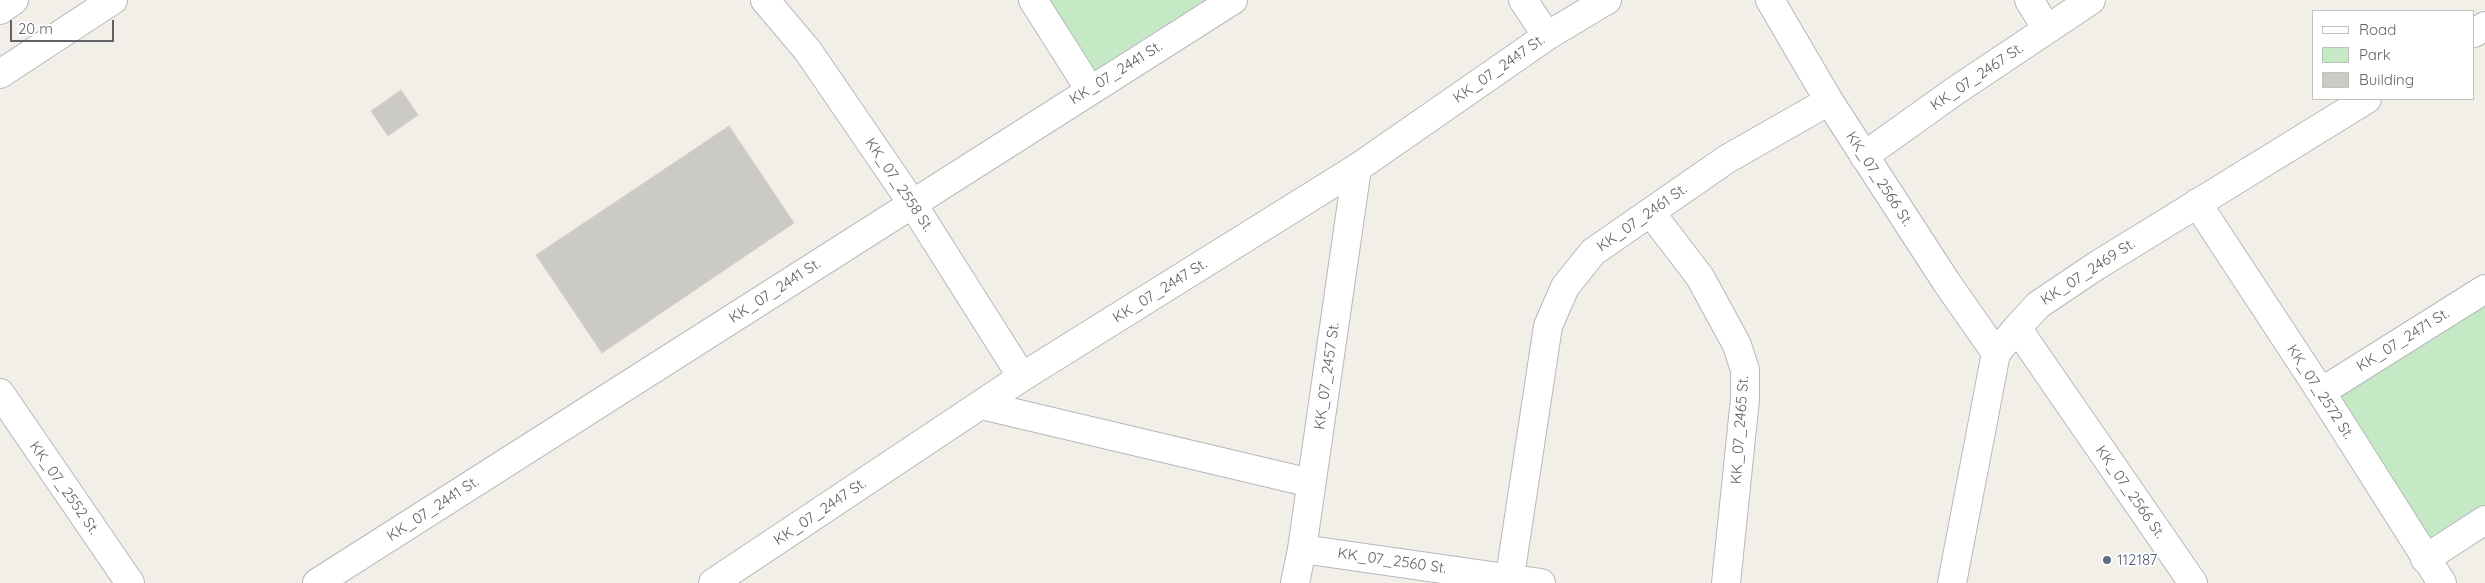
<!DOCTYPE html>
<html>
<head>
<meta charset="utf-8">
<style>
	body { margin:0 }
	#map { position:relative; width:2485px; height:583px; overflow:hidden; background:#f1efe8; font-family:Quicksand,sans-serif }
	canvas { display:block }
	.legend { position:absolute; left:2312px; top:10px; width:162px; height:90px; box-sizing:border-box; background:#fff; border:1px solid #bfc1c3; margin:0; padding:6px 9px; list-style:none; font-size:15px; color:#5f6368 }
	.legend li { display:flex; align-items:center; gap:10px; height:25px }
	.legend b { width:25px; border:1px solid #bfc1c3 }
	.scale { position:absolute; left:10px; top:20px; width:104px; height:22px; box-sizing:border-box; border:2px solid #5f6368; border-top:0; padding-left:6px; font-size:15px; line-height:18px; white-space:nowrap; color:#5f6368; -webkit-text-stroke:4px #fff; paint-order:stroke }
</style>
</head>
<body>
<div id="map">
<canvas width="2485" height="583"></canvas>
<ul class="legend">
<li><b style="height:6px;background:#fff"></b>Road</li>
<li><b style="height:14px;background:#c5e8c5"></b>Park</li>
<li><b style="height:14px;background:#cccac5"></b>Building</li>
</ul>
<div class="scale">20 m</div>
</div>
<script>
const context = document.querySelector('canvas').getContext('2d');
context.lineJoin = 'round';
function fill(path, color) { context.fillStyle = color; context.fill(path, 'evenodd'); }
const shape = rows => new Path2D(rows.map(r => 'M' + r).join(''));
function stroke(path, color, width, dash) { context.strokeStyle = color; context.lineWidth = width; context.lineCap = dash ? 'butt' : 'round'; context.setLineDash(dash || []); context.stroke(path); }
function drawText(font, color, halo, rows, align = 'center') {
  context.font = font + ' Quicksand,sans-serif'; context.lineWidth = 4; context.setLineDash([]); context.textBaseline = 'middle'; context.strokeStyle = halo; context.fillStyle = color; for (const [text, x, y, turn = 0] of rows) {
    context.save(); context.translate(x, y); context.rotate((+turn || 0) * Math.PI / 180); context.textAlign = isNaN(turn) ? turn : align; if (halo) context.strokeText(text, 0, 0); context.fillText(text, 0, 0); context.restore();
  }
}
fill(shape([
	[1045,0,1233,0,1090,90],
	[2485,289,2485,520,2425,559,2321,392]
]), '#c5e8c5');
const building = shape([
	[401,90,418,115,388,136,371,111,401,90],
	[729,126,794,223,602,353,536,255,729,126]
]);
fill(building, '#cccac5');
stroke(building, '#d6d1c6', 1);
const minor = shape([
	[765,0,808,51,912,203,1022,377],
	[1033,0,1090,90],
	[1523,0,1547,36],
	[1770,0,1829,101,1947,283,1996,353],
	[2029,0,2047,29],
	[2474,33,2485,26],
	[1864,156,1955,91,2091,0],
	[2197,203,2321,392,2442,583],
	[1651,213,1700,277,1737,345,1745,370,1745,399,1726,583],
	[2017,328,2193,583],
	[2321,392,2485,289],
	[0,393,130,583],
	[981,405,1311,483],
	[1302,549,1541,583],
	[2425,559,2485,520],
	[317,583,1233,0],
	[713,583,1022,377,1357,168,1547,36,1607,0],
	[1295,583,1302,549,1357,168],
	[1509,583,1548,326,1565,287,1593,252,1727,159,1829,101],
	[1952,583,1996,353,2017,328,2038,305,2096,266,2367,99]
]);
const tertiary = shape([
	[0,10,14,0],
	[0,74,113,0]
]);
stroke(minor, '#b5b8bc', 30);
stroke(tertiary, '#b5b8bc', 30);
stroke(minor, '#fff', 28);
stroke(tertiary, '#fff', 28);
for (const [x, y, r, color] of [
	[2107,560,5,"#5c6f8a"]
]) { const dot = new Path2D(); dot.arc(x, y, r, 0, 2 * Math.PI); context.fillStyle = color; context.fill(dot); stroke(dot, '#fff', 2); }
drawText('15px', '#5f6368', '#fff', [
	["KK_07_2447 St.",1499,69,-35],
	["KK_07_2441 St.",1116,73,-32],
	["KK_07_2467 St.",1977,77,-34],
	["KK_07_2566 St.",1879,179,57],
	["KK_07_2558 St.",899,185,56],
	["KK_07_2461 St.",1642,218,-35],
	["KK_07_2469 St.",2088,272,-33],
	["KK_07_2441 St.",775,291,-33],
	["KK_07_2447 St.",1160,291,-32],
	["KK_07_2471 St.",2403,340,-32],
	["KK_07_2457 St.",1327,376,-82],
	["KK_07_2572 St.",2320,392,57],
	["KK_07_2465 St.",1740,430,-86],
	["KK_07_2552 St.",64,488,55],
	["KK_07_2566 St.",2130,492,55],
	["KK_07_2441 St.",433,509,-33],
	["KK_07_2447 St.",820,512,-34],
	["KK_07_2560 St.",1392,561,8]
]);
drawText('15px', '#4e5e75', '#fff', [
	["112187",2117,560]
], 'left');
</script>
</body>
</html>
